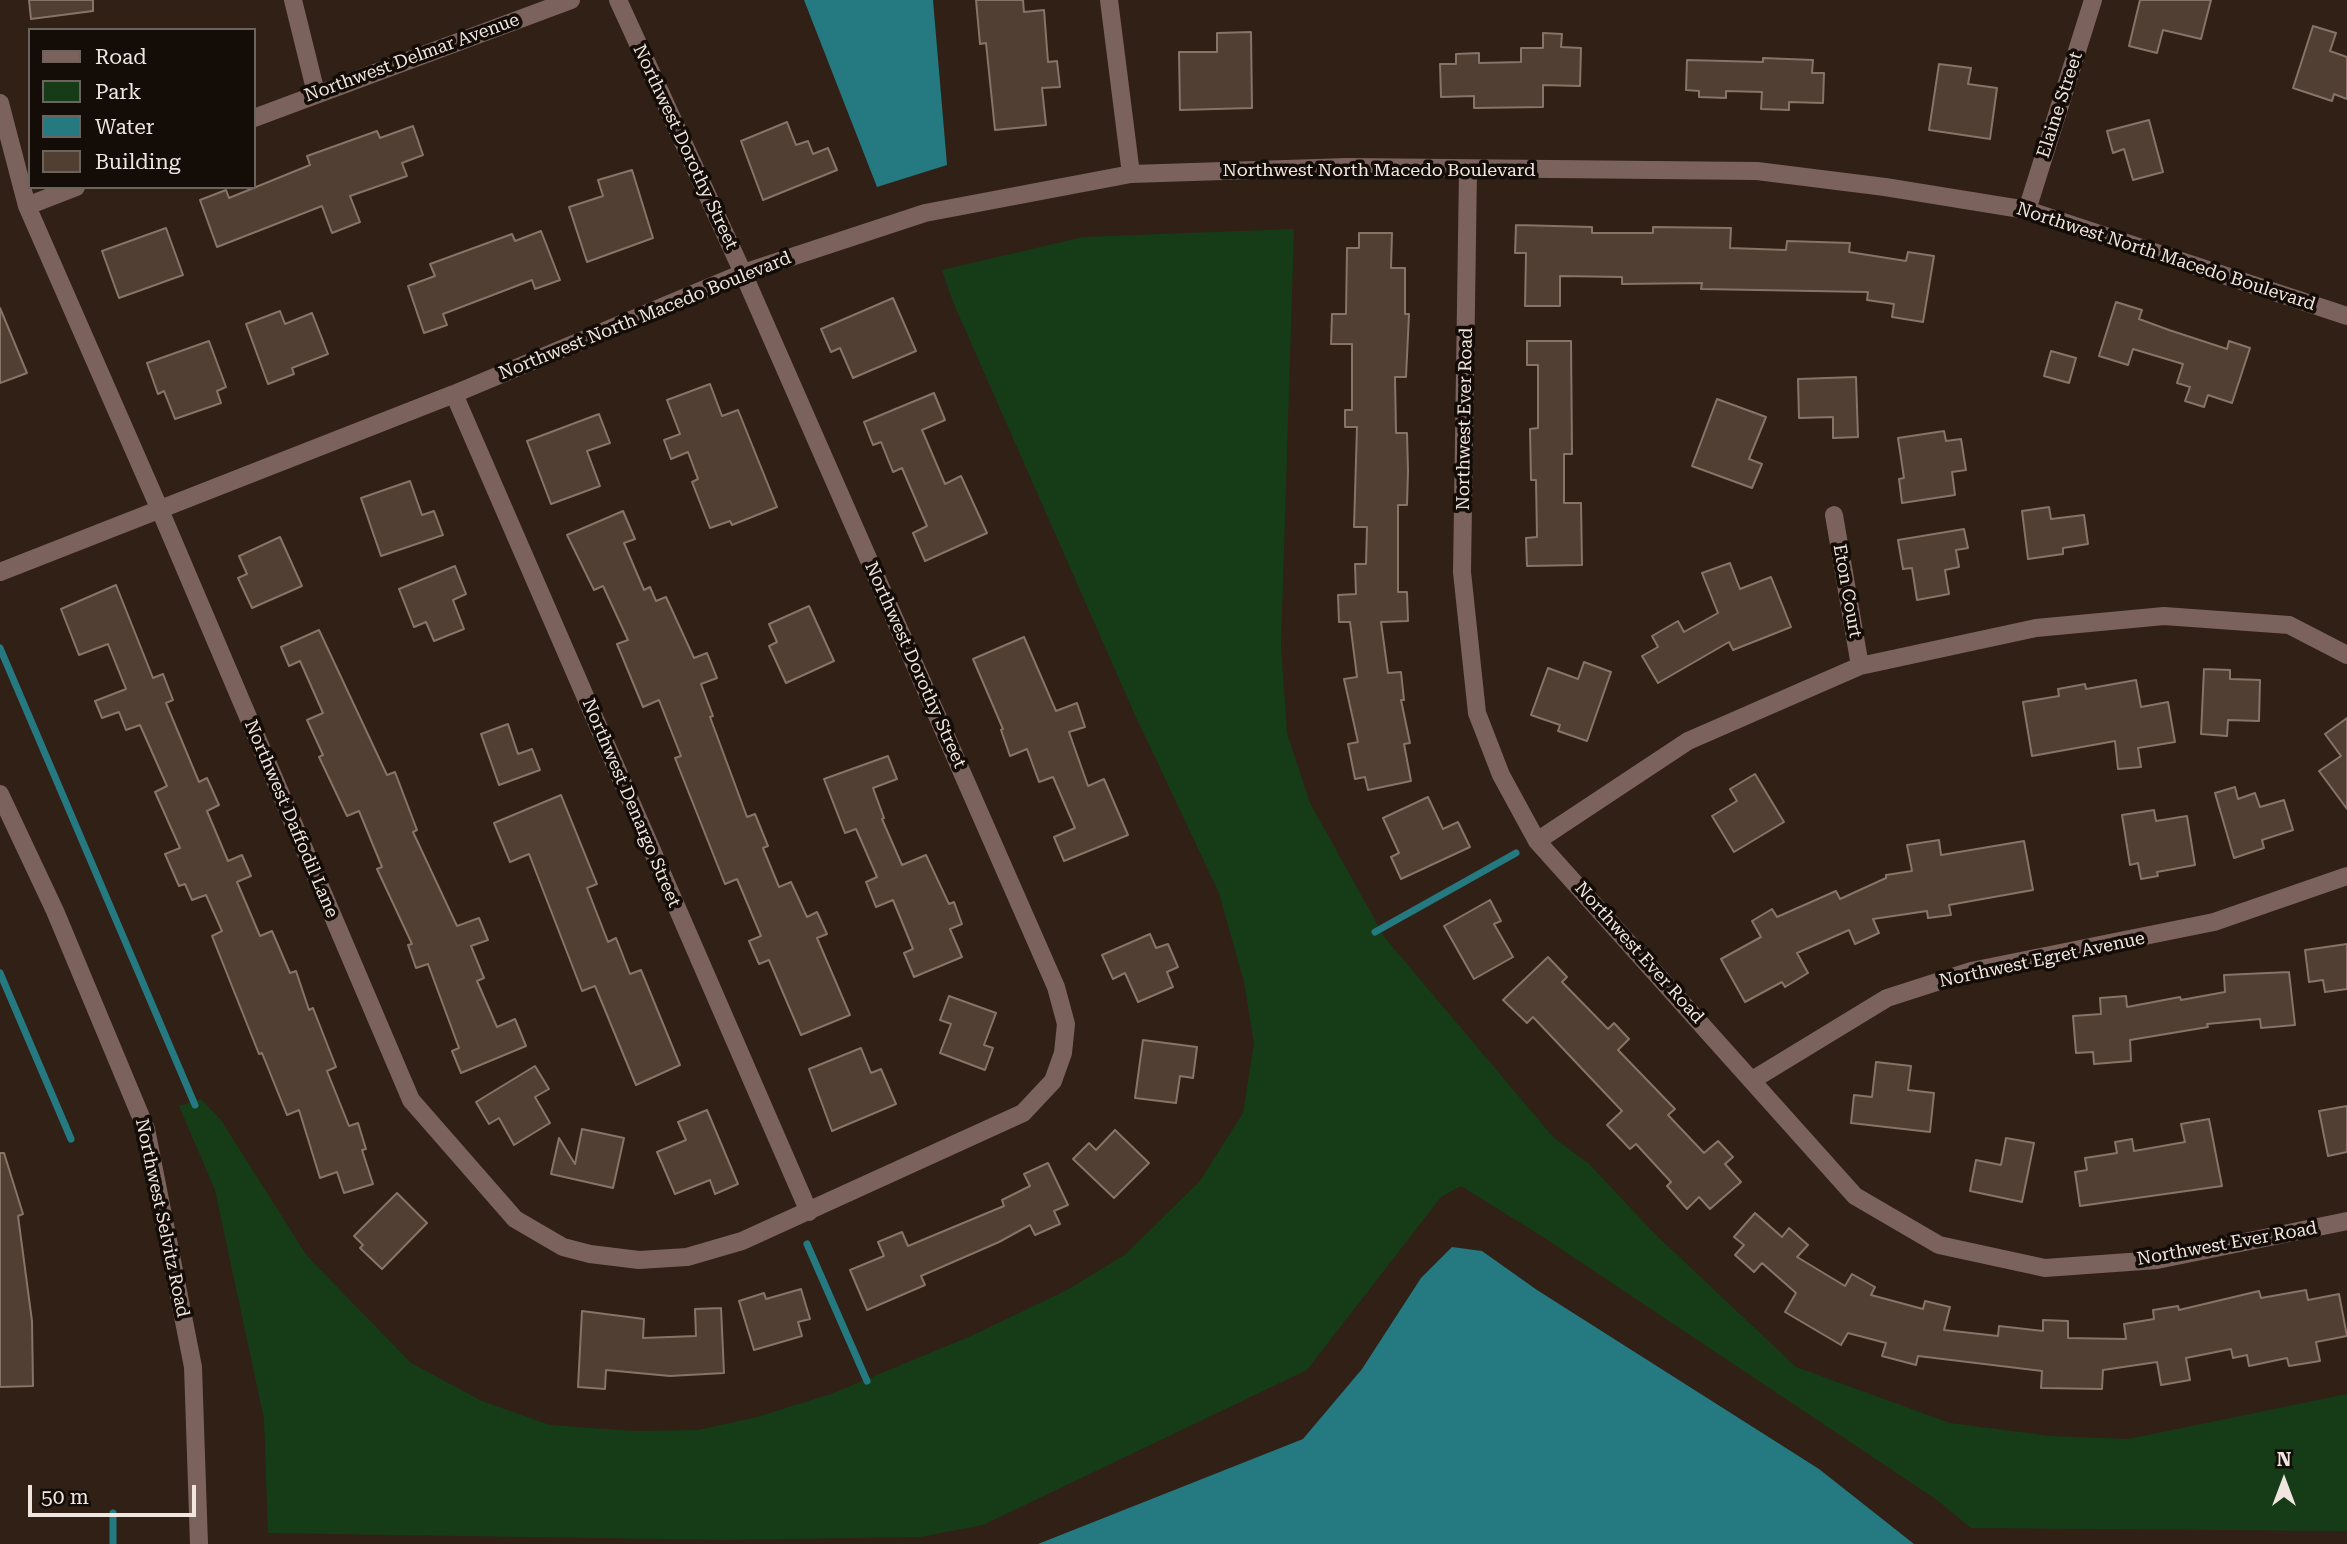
<!DOCTYPE html>
<html>
<head>
<meta charset="utf-8">
<style>
	body { margin:0 }
	#map { position:relative; width:2347px; height:1544px; overflow:hidden; background:#302016; font-family:"Roboto Serif",serif }
	canvas { display:block }
	.legend { position:absolute; left:28px; top:28px; width:228px; height:161px; box-sizing:border-box; background:#130c07; border:2px solid #6c635d; margin:0; padding:9px 12px; list-style:none; font-size:21px; color:#f1e6df }
	.legend li { display:flex; align-items:center; gap:14px; height:35px }
	.legend b { width:35px; border:2px solid #6c635d }
	.north { position:absolute; left:2249px; top:1446px; width:70px; height:70px; -webkit-text-stroke:5px #130c07; paint-order:stroke; rotate:0deg; font-size:19px; font-weight:700; line-height:28px; text-align:center; color:#f1e6df }
	.north::after { content:''; display:block; margin:auto; width:24px; height:32px; background:#f1e6df; clip-path:polygon(50% 0,100% 100%,50% 72%,0 100%) }
	.scale { position:absolute; left:28px; top:1485px; width:168px; height:32px; box-sizing:border-box; border:4px solid #f1e6df; border-top:0; padding-left:9px; font-size:21px; line-height:24px; white-space:nowrap; color:#f1e6df; -webkit-text-stroke:5px #130c07; paint-order:stroke }
</style>
</head>
<body>
<div id="map">
<canvas width="2347" height="1544"></canvas>
<ul class="legend">
<li><b style="height:9px;background:#7c625d"></b>Road</li>
<li><b style="height:19px;background:#153c17"></b>Park</li>
<li><b style="height:19px;background:#257980"></b>Water</li>
<li><b style="height:19px;background:#513f34"></b>Building</li>
</ul>
<div class="north">N</div>
<div class="scale">50 m</div>
</div>
<script>
const context = document.querySelector('canvas').getContext('2d');
context.lineJoin = 'round';
function fill(path, color) { context.fillStyle = color; context.fill(path, 'evenodd'); }
const shape = rows => new Path2D(rows.map(r => 'M' + r).join(''));
function stroke(path, color, width, dash) { context.strokeStyle = color; context.lineWidth = width; context.lineCap = dash ? 'butt' : 'round'; context.setLineDash(dash || []); context.stroke(path); }
function drawText(font, color, halo, rows, align = 'center') {
  context.font = font + ' "Roboto Serif",serif'; context.lineWidth = 7; context.setLineDash([]); context.textBaseline = 'middle'; context.strokeStyle = halo; context.fillStyle = color; for (const [text, x, y, turn = 0] of rows) {
    context.save(); context.translate(x, y); context.rotate((+turn || 0) * Math.PI / 180); context.textAlign = isNaN(turn) ? turn : align; if (halo) context.strokeText(text, 0, 0); context.fillText(text, 0, 0); context.restore();
  }
}
fill(shape([
	[1294,229,1281,646,1287,733,1310,803,1385,938,1554,1138,1588,1163,1655,1234,1796,1367,1950,1423,2051,1436,2128,1439,2347,1394,2347,1531,1971,1528,1937,1500,1543,1237,1461,1186,1441,1197,1307,1370,983,1525,920,1537,724,1540,268,1533,264,1419,215,1190,179,1106,201,1099,221,1120,307,1256,411,1363,482,1401,550,1425,634,1431,698,1430,757,1417,831,1394,971,1336,1067,1290,1126,1254,1200,1181,1243,1113,1254,1043,1244,982,1219,893,1135,715,953,302,942,270,1083,237]
]), '#153c17');
fill(shape([
	[804,0,933,0,947,165,877,187],
	[1452,1247,1482,1251,1537,1290,1819,1469,1914,1544,1038,1544,1303,1439,1362,1369,1421,1278]
]), '#257980');
stroke(shape([
	[0,648,195,1105],
	[1375,932,1516,853],
	[0,973,71,1139],
	[807,1244,867,1381],
	[113,1544,113,1513]
]), '#257980', 7);
const building = shape([
	[29,0,93,0,93,11,31,19,29,0],
	[976,0,1023,0,1024,12,1044,10,1048,62,1057,61,1060,87,1042,88,1046,125,995,130,986,43,980,44,976,0],
	[2140,0,2211,0,2201,39,2163,30,2157,53,2129,46,2140,0],
	[2313,26,2336,33,2330,51,2347,57,2347,99,2334,94,2332,101,2293,88,2313,26],
	[1251,32,1252,108,1180,110,1179,52,1217,52,1217,33,1251,32],
	[1543,33,1562,34,1561,47,1581,48,1580,86,1543,85,1543,107,1474,108,1474,96,1441,97,1440,64,1456,64,1456,54,1479,53,1479,63,1521,62,1521,48,1543,48,1543,33],
	[1763,58,1813,60,1812,73,1824,73,1823,103,1789,102,1789,110,1761,109,1762,92,1726,91,1726,98,1699,97,1699,91,1686,90,1687,60,1763,62,1763,58],
	[1939,64,1971,68,1968,84,1997,88,1990,139,1929,130,1939,64],
	[2149,120,2163,172,2133,180,2124,149,2113,153,2107,131,2149,120],
	[787,122,796,145,808,141,813,154,828,148,837,170,763,200,741,141,787,122],
	[413,126,423,155,402,163,407,176,350,196,360,222,332,233,322,206,217,247,200,200,226,190,229,198,310,165,307,156,377,131,380,138,413,126],
	[632,170,653,238,587,262,569,207,603,196,598,180,632,170],
	[1516,225,1592,227,1592,233,1653,233,1653,227,1731,228,1730,248,1786,250,1787,241,1850,243,1849,252,1906,261,1908,252,1934,256,1923,322,1892,317,1894,304,1867,300,1868,292,1701,289,1702,283,1622,284,1622,277,1560,276,1560,306,1525,306,1526,253,1515,253,1516,225],
	[166,228,183,275,119,298,102,251,166,228],
	[541,231,560,280,535,289,532,280,443,314,447,325,424,333,408,286,435,276,430,264,512,234,515,241,541,231],
	[1359,233,1392,233,1391,268,1405,268,1405,314,1409,314,1406,377,1395,377,1396,433,1407,433,1408,471,1407,505,1398,505,1398,592,1407,592,1408,621,1381,622,1388,673,1401,672,1404,700,1401,700,1410,743,1404,744,1411,781,1368,790,1365,777,1355,779,1348,744,1358,742,1344,679,1357,677,1350,622,1339,622,1338,595,1356,594,1355,564,1366,564,1367,527,1354,527,1357,427,1345,427,1345,410,1352,410,1352,344,1331,344,1332,314,1346,314,1347,248,1359,248,1359,233],
	[893,298,916,351,853,378,840,348,831,352,821,329,893,298],
	[2116,302,2142,310,2139,319,2169,330,2227,349,2229,341,2250,348,2232,403,2208,395,2204,407,2185,401,2190,387,2177,383,2183,364,2133,349,2128,365,2099,356,2116,302],
	[0,308,27,373,0,383,0,308],
	[280,311,285,324,312,313,328,354,292,368,294,374,268,384,246,324,280,311],
	[209,341,226,387,217,391,221,403,175,419,164,391,158,394,147,363,209,341],
	[1527,341,1571,341,1572,454,1564,454,1564,503,1581,503,1582,565,1527,566,1526,538,1537,537,1536,480,1531,480,1530,429,1538,428,1538,365,1527,365,1527,341],
	[2051,351,2076,358,2069,383,2044,376,2051,351],
	[1856,377,1858,437,1833,438,1833,417,1799,418,1798,379,1856,377],
	[710,384,722,416,738,410,777,507,732,525,730,521,710,528,692,482,698,479,688,452,671,459,664,440,680,434,667,400,710,384],
	[934,393,945,420,922,430,945,484,961,476,987,533,925,561,913,533,927,526,902,468,893,472,881,442,873,445,864,422,934,393],
	[1717,399,1766,417,1749,459,1762,464,1752,488,1692,466,1717,399],
	[599,414,610,443,587,451,600,486,551,504,527,441,599,414],
	[1944,431,1946,441,1961,439,1966,470,1952,472,1955,495,1902,503,1899,479,1904,478,1898,438,1944,431],
	[410,481,422,515,434,511,443,535,381,556,361,498,410,481],
	[2049,507,2051,519,2084,515,2088,544,2063,548,2063,554,2028,559,2022,511,2049,507],
	[623,511,635,539,624,543,644,590,650,587,656,601,666,597,694,658,707,653,717,678,701,684,713,716,710,717,747,817,755,814,768,846,763,848,779,887,791,882,807,917,817,912,827,934,817,938,850,1015,801,1035,769,960,759,964,749,941,761,936,737,879,725,884,675,758,681,756,659,700,643,707,617,644,628,640,603,586,594,590,567,535,623,511],
	[1964,529,1968,548,1956,550,1959,567,1945,570,1949,594,1917,600,1912,568,1903,569,1898,540,1964,529],
	[280,537,302,586,252,608,238,578,247,574,239,556,280,537],
	[1730,563,1740,589,1771,577,1791,627,1733,650,1729,642,1658,683,1642,656,1658,647,1652,636,1678,621,1684,632,1718,613,1702,573,1730,563],
	[455,566,466,594,453,600,464,629,434,641,426,622,414,627,399,589,455,566],
	[116,585,153,678,163,674,173,700,166,703,199,782,207,778,219,805,207,811,228,861,242,855,251,876,237,882,260,936,272,931,290,973,296,971,309,1010,313,1008,336,1067,327,1071,349,1126,358,1123,366,1149,362,1150,373,1184,344,1193,337,1172,320,1178,299,1110,287,1115,262,1053,259,1054,212,936,222,931,206,895,192,900,185,884,179,886,165,854,180,848,155,792,167,786,140,725,126,730,119,712,102,718,95,701,126,689,108,644,79,655,61,609,116,585],
	[809,606,834,661,786,683,769,646,777,642,769,624,809,606],
	[319,630,387,775,395,772,417,830,413,832,457,926,479,918,488,940,471,946,484,978,477,981,497,1027,515,1019,526,1046,461,1073,452,1051,459,1048,428,964,416,968,408,945,412,944,377,869,382,867,359,811,347,816,319,757,323,755,307,720,323,713,300,661,289,666,281,647,319,630],
	[1024,637,1056,711,1077,703,1085,727,1069,732,1088,786,1104,779,1128,835,1064,861,1054,837,1075,828,1053,777,1039,782,1027,749,1010,756,1001,730,1003,729,973,659,1024,637],
	[1584,662,1611,672,1587,741,1558,731,1560,725,1531,715,1548,668,1578,679,1584,662],
	[2204,669,2230,670,2230,679,2260,680,2259,721,2228,720,2227,736,2201,734,2204,669],
	[2136,680,2141,707,2168,702,2175,742,2138,748,2141,767,2118,769,2115,741,2032,756,2023,702,2059,696,2058,689,2085,684,2086,689,2136,680],
	[2347,718,2347,809,2319,771,2341,756,2325,734,2347,718],
	[508,724,518,754,532,749,540,770,499,785,481,734,508,724],
	[888,756,897,779,873,788,884,818,882,819,902,865,926,855,949,904,954,902,962,924,950,929,962,957,914,977,904,953,913,949,893,900,876,907,866,882,877,877,856,829,845,833,824,779,888,756],
	[1755,774,1784,822,1734,852,1712,816,1737,801,1730,789,1755,774],
	[2235,787,2238,799,2255,793,2260,807,2284,800,2293,830,2262,840,2264,848,2234,858,2215,793,2235,787],
	[561,795,597,884,587,888,608,942,616,938,630,974,641,970,680,1065,636,1085,595,986,582,991,529,854,510,862,494,823,561,795],
	[1428,797,1443,829,1458,822,1470,847,1401,879,1391,857,1399,853,1383,818,1428,797],
	[2154,810,2156,821,2187,816,2195,865,2157,872,2158,876,2141,879,2138,863,2130,865,2122,815,2154,810],
	[1939,840,1941,855,2024,841,2033,890,1949,905,1951,915,1928,918,1927,911,1873,919,1879,933,1855,944,1849,930,1797,953,1808,973,1785,987,1782,982,1745,1002,1721,959,1761,937,1752,921,1772,909,1777,917,1836,891,1840,899,1886,878,1886,875,1912,871,1907,845,1939,840],
	[1490,900,1501,921,1494,924,1513,957,1474,979,1444,926,1490,900],
	[1150,934,1156,948,1168,944,1178,967,1167,972,1173,987,1138,1002,1125,973,1113,979,1102,955,1150,934],
	[2347,944,2347,989,2325,992,2323,980,2309,982,2305,950,2347,944],
	[1548,957,1567,977,1562,982,1608,1029,1614,1023,1629,1039,1618,1050,1675,1109,1668,1115,1704,1153,1718,1141,1733,1157,1725,1164,1741,1182,1710,1209,1699,1197,1687,1209,1667,1186,1671,1182,1636,1144,1630,1149,1607,1125,1622,1111,1533,1017,1527,1023,1503,1000,1548,957],
	[2289,972,2295,1025,2261,1028,2260,1019,2207,1024,2208,1027,2130,1040,2131,1061,2094,1064,2093,1052,2076,1053,2073,1016,2101,1014,2100,998,2126,996,2127,1007,2180,997,2181,1000,2225,992,2224,975,2289,972],
	[949,996,996,1013,984,1045,993,1048,985,1070,940,1053,951,1024,940,1020,949,996],
	[1143,1040,1197,1047,1193,1078,1180,1076,1176,1103,1135,1098,1143,1040],
	[861,1048,871,1073,881,1069,896,1104,832,1131,809,1069,861,1048],
	[1876,1062,1911,1066,1908,1090,1934,1093,1930,1132,1851,1123,1854,1095,1872,1097,1876,1062],
	[535,1066,549,1089,535,1097,550,1123,514,1145,499,1118,489,1124,476,1102,535,1066],
	[2347,1106,2347,1152,2328,1156,2319,1111,2347,1106],
	[707,1110,738,1184,715,1194,710,1180,675,1194,657,1152,686,1140,678,1122,707,1110],
	[2209,1119,2222,1186,2080,1206,2075,1172,2087,1170,2085,1158,2117,1153,2115,1142,2132,1139,2134,1151,2185,1142,2181,1124,2209,1119],
	[582,1129,624,1138,613,1188,551,1174,559,1138,575,1164,582,1129],
	[1115,1130,1149,1163,1114,1198,1073,1159,1089,1143,1096,1150,1115,1130],
	[2006,1138,2034,1143,2022,1202,1970,1191,1976,1160,2001,1165,2006,1138],
	[0,1153,4,1153,23,1214,18,1216,32,1321,33,1386,0,1387,0,1153],
	[1048,1163,1068,1205,1054,1211,1060,1224,1035,1235,1030,1225,999,1242,921,1276,925,1285,867,1310,850,1270,884,1256,878,1242,902,1232,908,1246,1004,1206,1002,1200,1030,1186,1024,1174,1048,1163],
	[397,1193,427,1223,382,1269,360,1248,363,1245,354,1236,397,1193],
	[1755,1213,1782,1237,1789,1228,1808,1245,1797,1257,1845,1286,1852,1274,1875,1287,1871,1295,1923,1309,1925,1301,1950,1307,1944,1330,1998,1336,1999,1326,2043,1331,2043,1320,2068,1321,2068,1338,2126,1339,2124,1324,2154,1319,2153,1310,2178,1306,2179,1310,2259,1291,2261,1298,2306,1290,2308,1300,2339,1294,2347,1336,2316,1342,2320,1361,2289,1366,2287,1358,2249,1366,2247,1355,2233,1358,2231,1349,2186,1358,2190,1380,2161,1385,2157,1362,2103,1370,2102,1389,2041,1388,2042,1371,1918,1356,1916,1365,1882,1356,1886,1343,1848,1333,1841,1345,1785,1312,1796,1293,1762,1263,1754,1272,1735,1255,1744,1245,1734,1237,1755,1213],
	[801,1289,810,1319,798,1322,802,1336,754,1350,739,1301,764,1293,766,1299,801,1289],
	[721,1308,724,1373,670,1376,606,1370,605,1389,578,1387,582,1311,644,1319,643,1338,696,1336,695,1309,721,1308]
]);
fill(building, '#513f34');
stroke(building, '#887368', 2);
stroke(shape([
	[293,0,316,93],
	[1109,0,1131,174],
	[0,103,27,206,160,510,411,1100,515,1219,563,1247,590,1254,639,1260,687,1257,742,1241,1023,1113,1053,1081,1063,1053,1066,1024,1056,987,743,273,618,0],
	[254,118,571,0],
	[1468,171,1462,572,1477,713,1501,775,1537,841,1855,1196,1939,1245,2045,1268,2157,1260,2347,1221],
	[27,206,76,187],
	[2027,210,2093,0],
	[454,394,809,1212],
	[1834,515,1860,666],
	[0,572,454,394,743,273,925,213,1131,174,1347,167,1757,171,1885,187,2027,210,2347,316],
	[0,794,55,911,146,1129,193,1367,199,1544],
	[1537,841,1688,741,1860,666,2036,628,2164,616,2289,625,2347,655],
	[1754,1079,1887,998,1971,971,2214,922,2347,876]
]), '#7c625d', 18);
drawText('18px', '#f1e6df', '#130c07', [
	["Northwest Delmar Avenue",412,58,-20],
	["Elaine Street",2060,105,-72],
	["Northwest Dorothy Street",685,147,65],
	["Northwest North Macedo Boulevard",1379,171],
	["Northwest North Macedo Boulevard",2166,257,18],
	["Northwest North Macedo Boulevard",645,316,-22],
	["Northwest Ever Road",1465,419,-89],
	["Eton Court",1847,591,80],
	["Northwest Dorothy Street",915,665,66],
	["Northwest Denargo Street",631,803,67],
	["Northwest Daffodil Lane",291,819,67],
	["Northwest Ever Road",1639,953,48],
	["Northwest Egret Avenue",2042,960,-12],
	["Northwest Selvitz Road",162,1218,78],
	["Northwest Ever Road",2227,1244,-10]
]);
</script>
</body>
</html>
